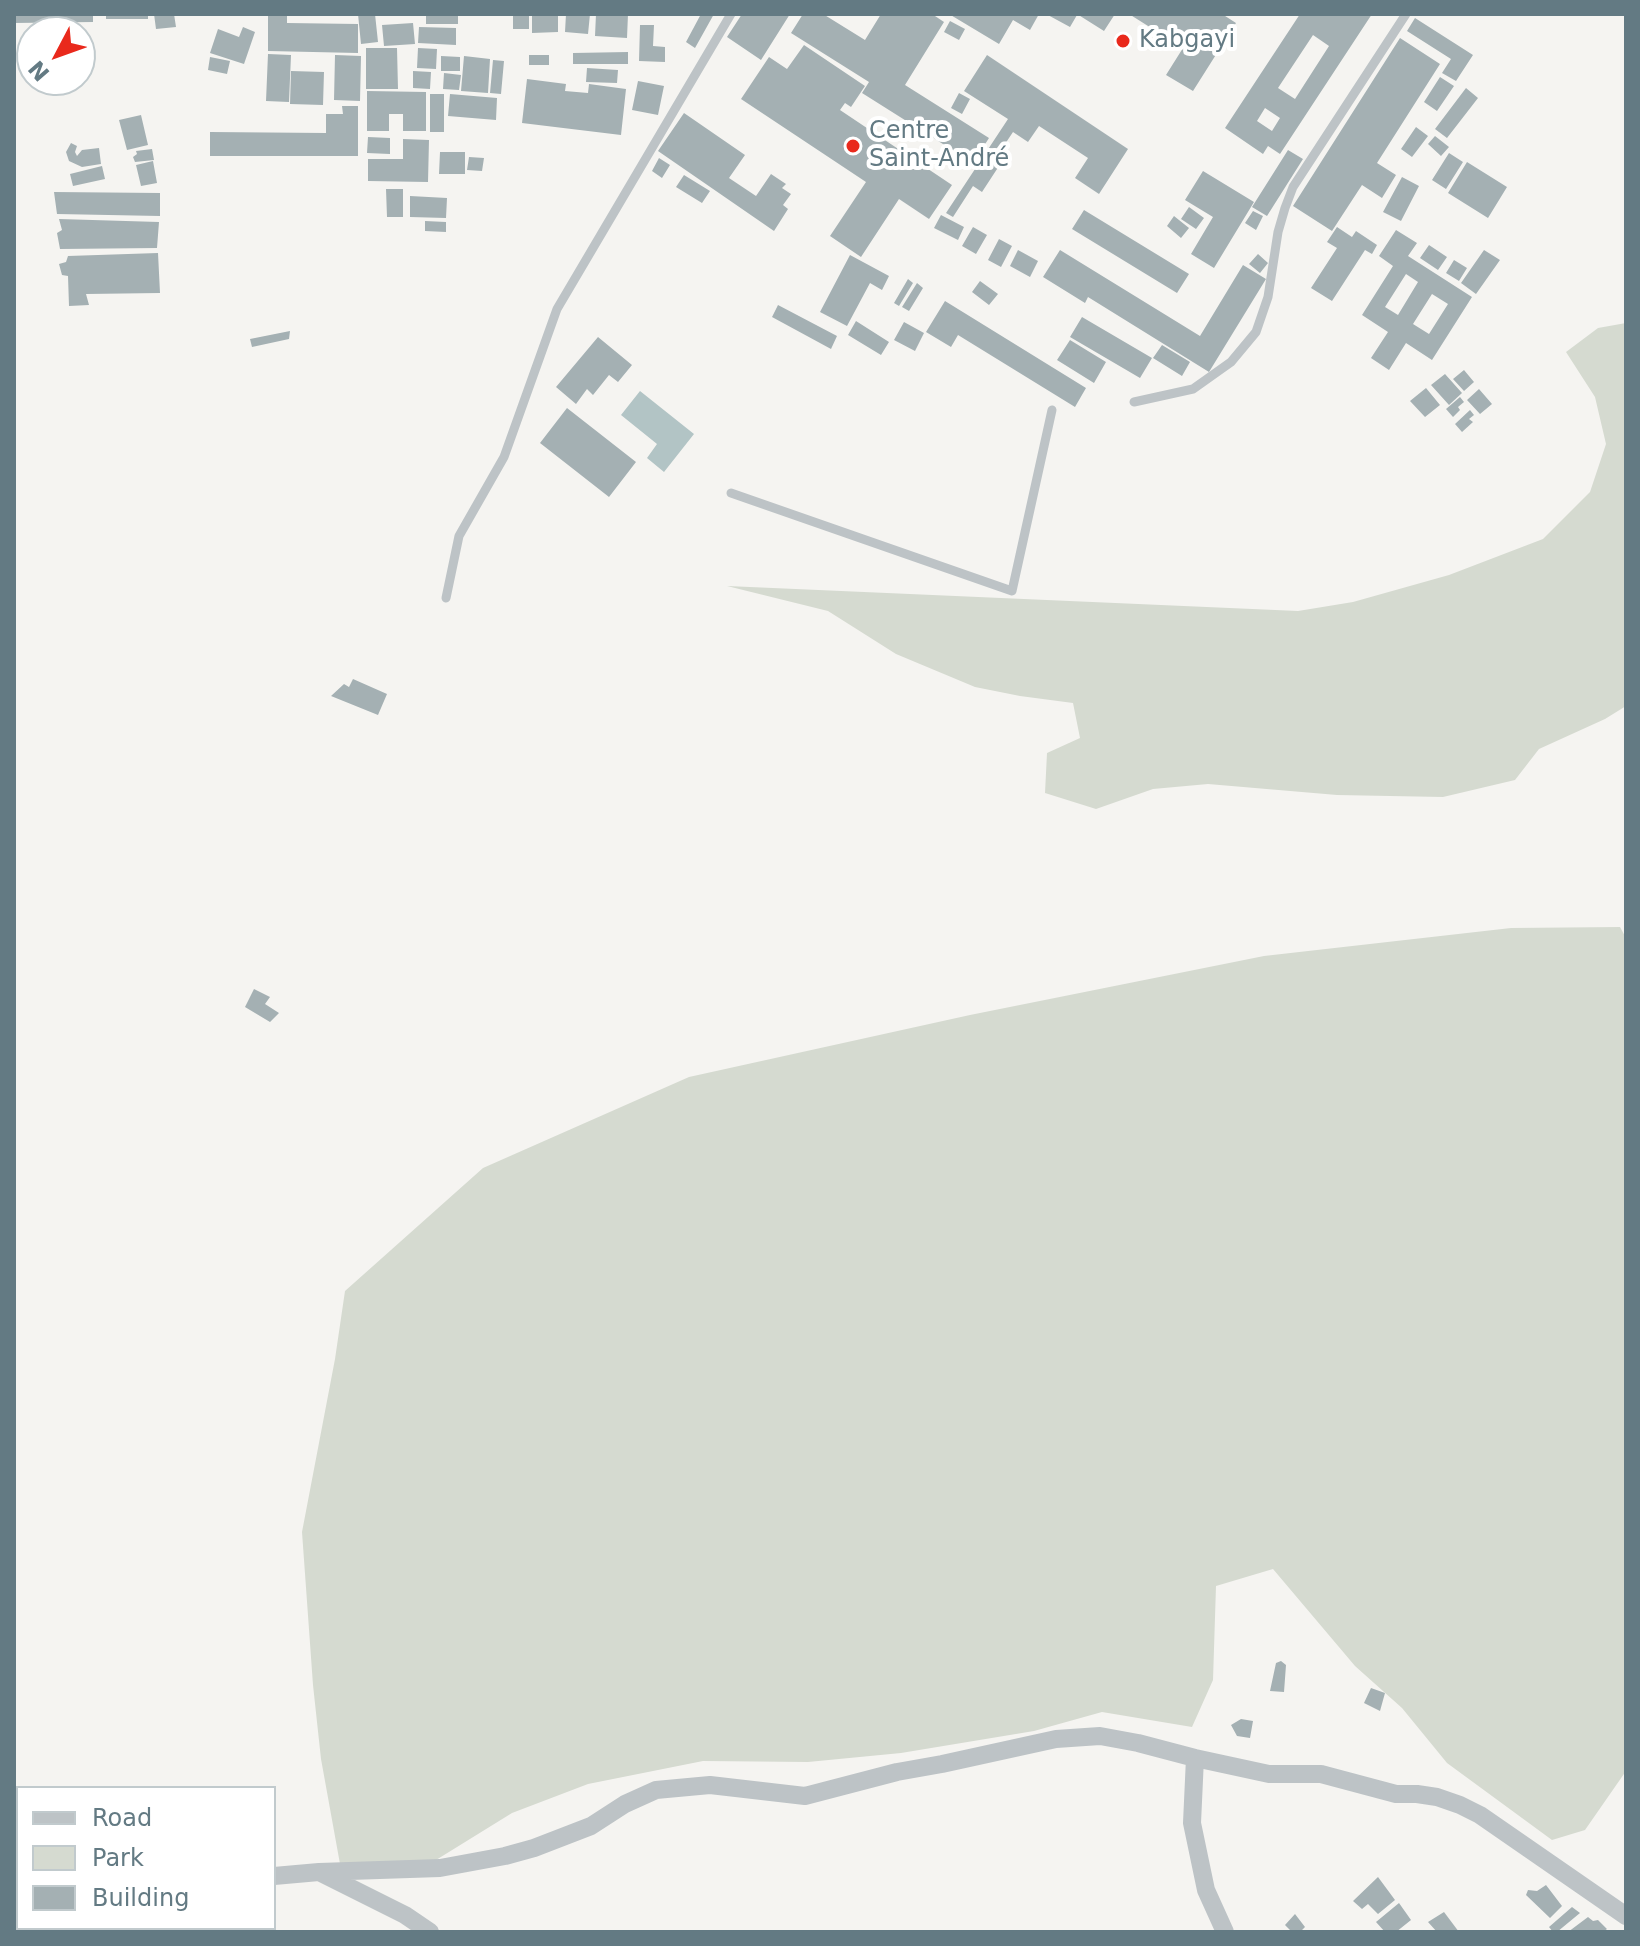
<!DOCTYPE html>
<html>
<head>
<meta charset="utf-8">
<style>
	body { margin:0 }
	#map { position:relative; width:1640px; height:1946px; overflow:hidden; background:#f5f4f1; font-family:"DejaVu Sans",sans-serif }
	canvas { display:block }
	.frame { position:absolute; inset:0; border:16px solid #637a83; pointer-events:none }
	.legend { position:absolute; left:16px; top:1786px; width:260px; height:144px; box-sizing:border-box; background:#fff; border:2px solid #c1cacd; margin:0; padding:10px 14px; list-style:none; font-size:24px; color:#637a83 }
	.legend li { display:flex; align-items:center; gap:16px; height:40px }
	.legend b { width:40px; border:2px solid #c1cacd }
	.north { position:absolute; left:16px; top:16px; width:80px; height:80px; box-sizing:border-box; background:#fff; border:2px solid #c1cacd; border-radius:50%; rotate:229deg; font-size:22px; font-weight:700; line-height:32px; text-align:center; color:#637a83 }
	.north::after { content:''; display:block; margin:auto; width:28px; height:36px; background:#e9291c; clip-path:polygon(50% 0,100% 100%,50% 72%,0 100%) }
</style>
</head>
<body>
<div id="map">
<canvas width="1640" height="1946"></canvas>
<div class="frame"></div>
<ul class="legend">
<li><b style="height:10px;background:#bdc3c6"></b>Road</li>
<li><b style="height:22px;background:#d5dad0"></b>Park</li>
<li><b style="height:22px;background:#a4b0b3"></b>Building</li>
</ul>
<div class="north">N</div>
</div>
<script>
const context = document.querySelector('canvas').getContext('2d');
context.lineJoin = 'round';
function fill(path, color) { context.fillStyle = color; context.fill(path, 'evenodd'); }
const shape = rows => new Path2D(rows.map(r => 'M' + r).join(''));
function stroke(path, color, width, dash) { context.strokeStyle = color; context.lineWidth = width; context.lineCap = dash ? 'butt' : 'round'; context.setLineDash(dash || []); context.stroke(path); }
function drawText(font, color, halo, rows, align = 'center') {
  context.font = font + ' "DejaVu Sans",sans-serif'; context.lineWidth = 8; context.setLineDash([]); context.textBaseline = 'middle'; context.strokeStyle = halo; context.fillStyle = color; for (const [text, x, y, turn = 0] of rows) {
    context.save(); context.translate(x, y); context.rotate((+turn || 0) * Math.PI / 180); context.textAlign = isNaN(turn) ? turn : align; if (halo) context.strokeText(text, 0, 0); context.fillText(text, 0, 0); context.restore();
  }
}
fill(shape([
	[1626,323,1626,706,1605,719,1539,749,1515,780,1443,797,1337,795,1208,784,1153,789,1096,809,1045,793,1047,753,1080,738,1073,703,1020,696,975,687,896,654,828,611,727,586,1298,611,1353,602,1449,575,1543,539,1590,492,1606,444,1595,397,1566,352,1598,328],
	[1620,927,1626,938,1626,1771,1585,1830,1552,1840,1447,1763,1402,1708,1355,1666,1273,1569,1216,1586,1213,1680,1192,1727,1102,1712,1034,1731,901,1753,808,1762,703,1761,588,1784,512,1813,436,1860,342,1875,321,1759,313,1685,302,1532,335,1359,345,1291,483,1168,689,1077,970,1015,1264,956,1511,928]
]), '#d5dad0');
fill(shape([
	[640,391,694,434,664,472,647,458,657,444,621,415]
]), '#b2c4c5');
fill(shape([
	[14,14,93,14,93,22,14,23],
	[106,14,148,14,148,19,106,19],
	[154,14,174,14,176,27,156,29],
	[268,14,287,14,287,23,358,24,358,53,268,51],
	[358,14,375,14,378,42,361,44],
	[426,14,458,14,458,24,426,24],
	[513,14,529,14,529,29,513,29],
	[532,14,558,14,558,32,532,33],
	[566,14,590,14,588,34,565,32],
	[596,14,628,14,627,38,595,36],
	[701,14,714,14,695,48,686,42],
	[742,14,790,14,761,60,727,37],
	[803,14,823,14,865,40,881,14,932,14,944,22,905,85,989,138,973,163,862,93,869,82,791,33],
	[949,14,1039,14,1030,30,1013,20,999,44],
	[1046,14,1075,14,1077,15,1070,27],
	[1077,14,1115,14,1104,31],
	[1129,14,1222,14,1236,23,1193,91,1166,75,1183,48],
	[1300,14,1372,14,1280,154,1268,146,1263,154,1225,128],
	[1313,35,1329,46,1295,99,1278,88],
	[1265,108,1280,118,1272,131,1257,121],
	[1415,18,1473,55,1456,81,1442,73,1451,59,1407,31],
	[950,21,965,29,959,40,944,32],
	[413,23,415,44,384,46,382,25],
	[640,25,654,25,653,46,665,47,665,62,639,61],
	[243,27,255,32,244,64,210,53,218,29,239,37],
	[419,27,456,28,456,45,418,43],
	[1400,38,1440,64,1377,163,1396,175,1382,198,1362,185,1332,231,1293,206],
	[804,45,865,86,851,107,845,103,840,110,952,185,929,219,899,199,861,257,830,236,866,182,741,99,769,57,787,69],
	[366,48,397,48,398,89,366,89],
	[418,48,437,49,436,69,417,68],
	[628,52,628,64,573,64,573,53],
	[268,54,291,55,289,102,266,101],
	[335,55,361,56,360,101,334,100],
	[529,55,549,55,549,65,529,65],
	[987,55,1128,149,1099,194,1075,178,1088,158,1039,126,1028,142,1013,132,993,162,999,166,982,192,973,186,953,217,946,213,1008,119,964,91],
	[441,56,460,57,460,71,441,71],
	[464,56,490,59,488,93,461,91],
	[210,57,230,61,227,74,208,70],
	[493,60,504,61,501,94,490,93],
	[587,68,618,70,617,83,586,82],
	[291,71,324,72,323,105,290,104],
	[413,71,431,72,430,89,413,88],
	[444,73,461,75,459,90,443,89],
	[1440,77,1454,86,1437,111,1424,102],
	[527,79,566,84,565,91,588,93,589,84,626,89,621,135,522,123],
	[638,81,664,86,658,115,632,110],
	[1466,88,1478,98,1447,138,1435,129],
	[367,91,426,92,426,131,403,131,403,114,389,114,389,131,367,131],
	[959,93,970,99,962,114,951,108],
	[430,94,444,94,444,132,430,132],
	[450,94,497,98,496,120,448,116],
	[342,106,358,106,358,156,210,156,210,132,326,133,326,114,343,114],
	[684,113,745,155,729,178,756,196,771,174,786,184,782,188,791,194,783,205,788,209,774,231,658,151],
	[141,115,148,145,127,150,119,120],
	[1416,127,1428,136,1412,157,1401,149],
	[1435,136,1449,147,1441,156,1428,144],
	[368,137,390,138,390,154,367,153],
	[403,139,429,140,428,182,368,181,368,159,403,159],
	[71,143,77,146,75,152,77,156,82,150,99,148,101,164,82,167,69,161,66,152],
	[152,149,154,160,135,162,133,157,137,154,136,151],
	[1288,150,1303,159,1267,216,1252,207],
	[440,152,465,152,465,174,439,174],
	[1449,153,1463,162,1446,189,1432,180],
	[469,157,484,158,482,171,467,170],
	[659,158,670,165,662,178,652,171],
	[153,161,157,183,141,186,136,165],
	[1467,162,1507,187,1488,218,1448,193],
	[102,166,105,179,73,186,70,174],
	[1203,171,1254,202,1214,268,1191,254,1213,217,1185,200],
	[684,175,710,191,702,203,676,187],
	[1402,177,1419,186,1401,221,1383,212],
	[386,189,403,189,403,217,387,217],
	[54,192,160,193,160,216,57,214],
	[410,196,447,198,446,218,410,217],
	[1189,207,1204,218,1196,229,1181,219],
	[1084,210,1189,274,1177,293,1072,229],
	[1253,211,1263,216,1256,230,1245,223],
	[941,215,964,227,958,240,934,228],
	[1174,216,1189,228,1181,238,1167,226],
	[59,219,159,222,157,248,60,249,57,233,62,230],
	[425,221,446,222,446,232,425,231],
	[973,227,987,235,976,254,962,246],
	[1337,227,1352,237,1356,231,1377,245,1372,254,1365,250,1332,301,1311,288,1337,248,1327,242],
	[1396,230,1417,243,1408,256,1472,297,1432,360,1406,343,1389,370,1371,358,1388,332,1362,315,1393,266,1379,256],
	[1406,274,1418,282,1398,315,1385,307],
	[1432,294,1448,304,1429,334,1413,324],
	[999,239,1012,246,1001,267,988,260],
	[1429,245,1447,257,1438,270,1420,258],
	[1018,250,1038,261,1030,277,1010,266],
	[1060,250,1200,336,1243,265,1266,279,1209,372,1088,297,1085,303,1043,277],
	[1484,250,1500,260,1476,294,1461,283],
	[158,253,160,293,86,294,89,305,69,306,68,276,62,275,59,264,66,262,68,256],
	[1258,254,1268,263,1260,273,1249,264],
	[850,255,889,276,882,290,870,283,847,326,820,312],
	[1454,260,1467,268,1459,281,1446,273],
	[908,279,913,283,899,306,894,303],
	[980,281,998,294,989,305,972,292],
	[917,283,923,288,909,311,902,307],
	[945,301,1086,388,1075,407,958,335,951,347,926,332],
	[778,305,837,336,831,349,772,317],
	[1082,317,1152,358,1140,378,1070,337],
	[856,321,889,342,881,355,848,335],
	[904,322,924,333,915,351,894,340],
	[290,331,289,339,252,347,250,339],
	[598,337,632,365,618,382,609,375,593,395,587,389,576,404,556,387],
	[1070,340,1106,362,1094,383,1057,360],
	[1162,345,1190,362,1182,376,1153,358],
	[1464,370,1474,382,1464,391,1453,379],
	[1445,374,1462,393,1449,405,1431,385],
	[1426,388,1440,405,1425,417,1410,401],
	[1479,389,1492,404,1480,414,1467,400],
	[1460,397,1464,402,1458,407,1460,410,1453,417,1446,409],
	[567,408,636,462,609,497,540,443],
	[1470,410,1474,415,1469,419,1473,422,1462,432,1455,424],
	[353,679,387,694,378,715,331,696,344,684,349,687],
	[254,989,270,997,265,1004,279,1013,270,1022,245,1007],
	[1281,1661,1286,1665,1284,1692,1270,1691,1276,1663],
	[1371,1688,1385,1693,1380,1711,1364,1703],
	[1241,1719,1253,1721,1250,1738,1237,1736,1231,1725],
	[1378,1877,1395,1900,1378,1914,1368,1904,1362,1909,1353,1901],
	[1546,1885,1562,1906,1550,1918,1526,1895,1528,1890,1537,1891],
	[1399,1903,1411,1920,1396,1932,1385,1932,1376,1922],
	[1572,1907,1580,1913,1557,1932,1553,1932,1549,1927],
	[1444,1912,1459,1932,1437,1932,1428,1922],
	[1295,1914,1305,1927,1300,1932,1292,1932,1285,1925],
	[1588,1917,1593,1921,1598,1920,1607,1929,1603,1932,1568,1932]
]), '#a4b0b3');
stroke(shape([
	[1134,402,1193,389,1231,362,1256,332,1268,297,1278,232,1285,208,1293,187,1406,14],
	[731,493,1012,591,1052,410],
	[446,598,459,536,504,457,557,309,731,14]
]), '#bdc3c6', 9);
stroke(shape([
	[1195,1758,1192,1823,1206,1890,1225,1932],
	[14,1848,18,1849],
	[319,1872,440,1868,505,1856,534,1848,591,1826,625,1804,656,1790,710,1785,805,1796,897,1772,942,1764,1056,1739,1100,1736,1138,1743,1195,1758,1269,1774,1321,1774,1396,1794,1417,1794,1437,1797,1460,1805,1480,1815,1626,1916],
	[274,1876,319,1872,405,1915,430,1932]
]), '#bdc3c6', 18);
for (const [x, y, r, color] of [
	[1123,41,8,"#e9291c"],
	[853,146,8,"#e9291c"]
]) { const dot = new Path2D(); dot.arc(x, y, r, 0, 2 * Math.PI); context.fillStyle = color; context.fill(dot); stroke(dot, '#fff', 3); }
drawText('24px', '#637a83', '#fff', [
	["Kabgayi",1139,41],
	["Centre",869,132],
	["Saint-André",869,160]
], 'left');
</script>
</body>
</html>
